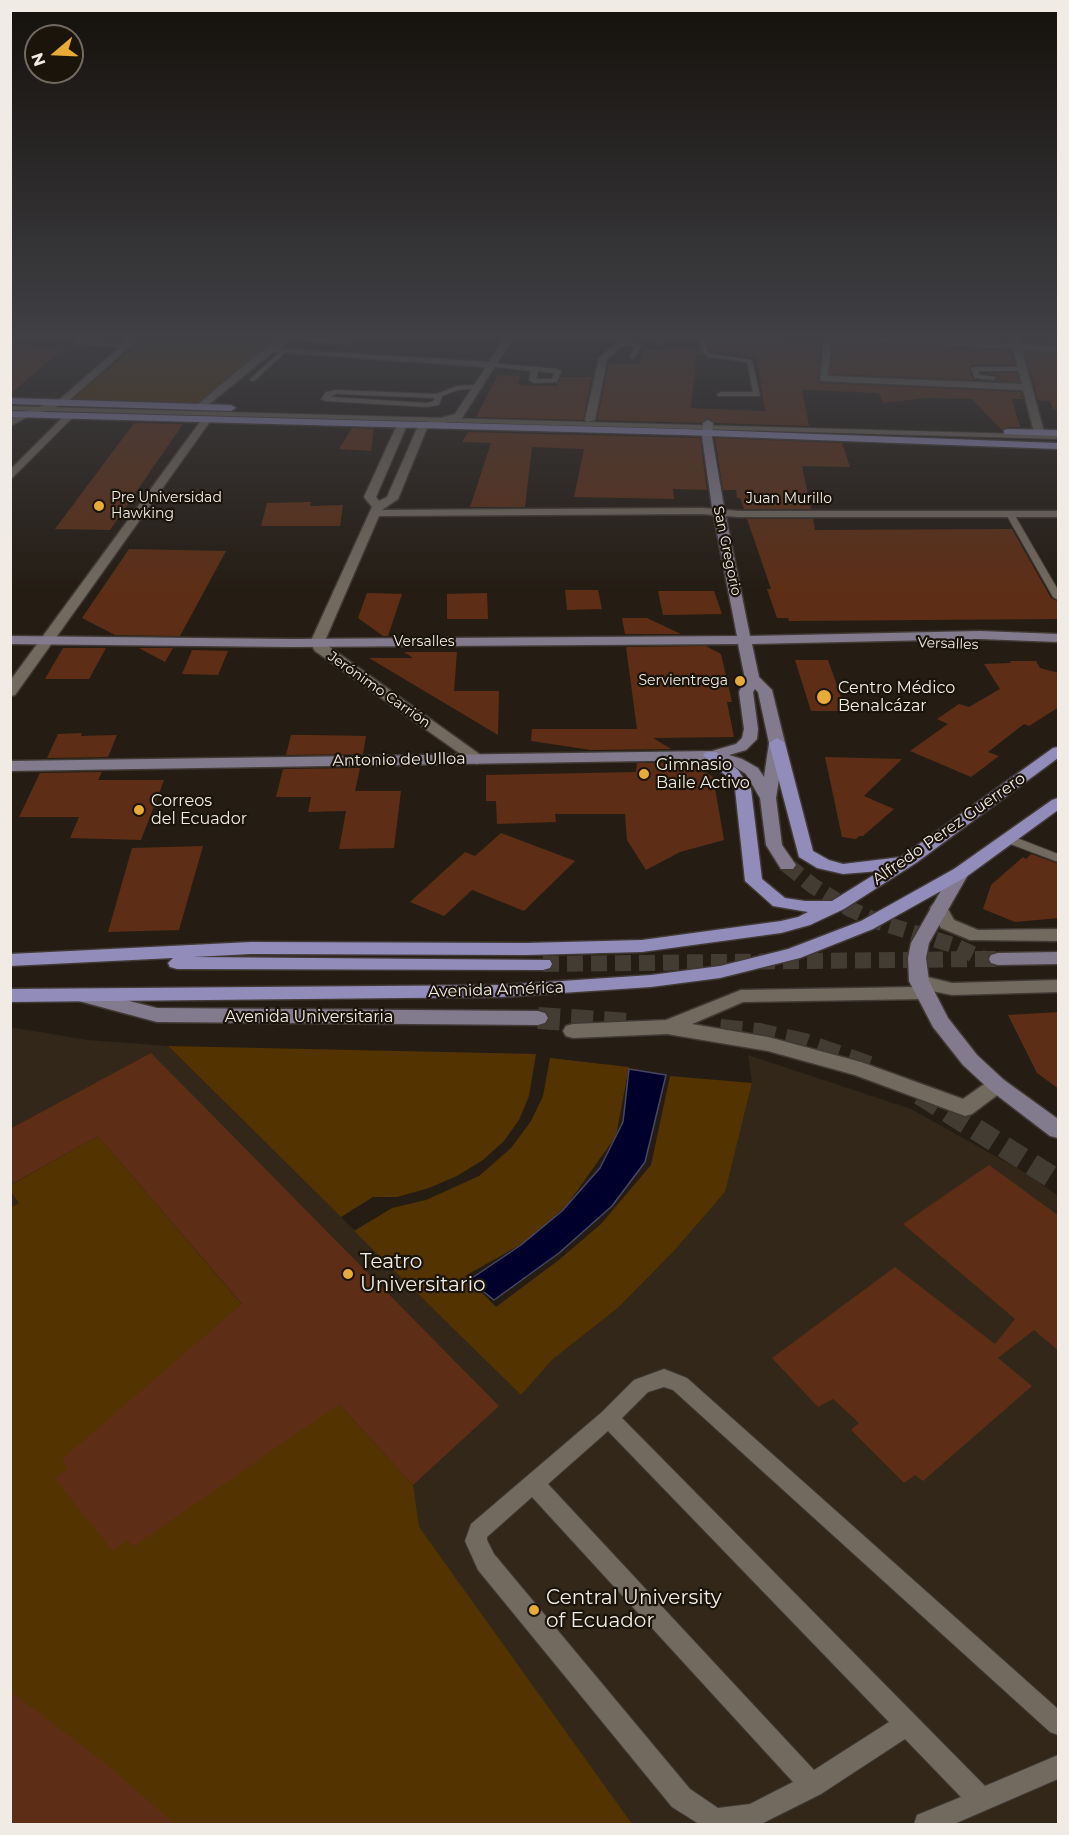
<!DOCTYPE html>
<html>
<head>
<meta charset="utf-8">
<style>
	body { margin:0 }
	#map { position:relative; width:1069px; height:1835px; overflow:hidden; background:#251d14; font-family:Montserrat,sans-serif }
	canvas { display:block }
	.frame { position:absolute; inset:0; border:12px solid #f0ebe5; pointer-events:none }
	.north { position:absolute; left:24px; top:24px; width:60px; height:60px; box-sizing:border-box; background:#1b140b; border:2px solid #706a62; border-radius:50%; rotate:251deg; font-size:16px; font-weight:700; line-height:24px; text-align:center; color:#f0ebe5 }
	.north::after { content:''; display:block; margin:auto; width:21px; height:27px; background:#e8ab37; clip-path:polygon(50% 0,100% 100%,50% 72%,0 100%) }
</style>
</head>
<body>
<div id="map">
<canvas width="1069" height="1835"></canvas>
<div class="frame"></div>
<div class="north">N</div>
</div>
<script>
const context = document.querySelector('canvas').getContext('2d');
context.lineJoin = 'round';
function fill(path, color) { context.fillStyle = color; context.fill(path, 'evenodd'); }
const shape = rows => new Path2D(rows.map(r => 'M' + r).join(''));
function stroke(path, color, width, dash) { context.strokeStyle = color; context.lineWidth = width; context.lineCap = dash ? 'butt' : 'round'; context.setLineDash(dash || []); context.stroke(path); }
function drawText(font, color, halo, rows, align = 'center') {
  context.font = font + ' Montserrat,sans-serif'; context.lineWidth = 4.5; context.setLineDash([]); context.textBaseline = 'middle'; context.strokeStyle = halo; context.fillStyle = color; for (const [text, x, y, turn = 0] of rows) {
    context.save(); context.translate(x, y); context.rotate((+turn || 0) * Math.PI / 180); context.textAlign = isNaN(turn) ? turn : align; if (halo) context.strokeText(text, 0, 0); context.fillText(text, 0, 0); context.restore();
  }
}
fill(shape([
	[10,1027,88,1040,168,1046,521,1395,552,1360,619,1307,674,1251,724,1193,752,1083,748,1055,911,1109,1031,1176,1058,1196,1058,1824,11,1824]
]), '#322719');
fill(shape([
	[146,336,290,336,199,405,73,399],
	[168,1046,536,1054,529,1096,519,1120,504,1141,483,1160,457,1176,429,1188,397,1197,373,1197,341,1217],
	[550,1058,629,1067,616,1136,567,1205,527,1241,465,1276,496,1307,560,1259,601,1224,651,1165,670,1076,752,1083,725,1192,674,1251,619,1307,552,1360,521,1395,354,1231,392,1208,426,1200,479,1176,511,1148,531,1121,543,1096],
	[98,1136,244,1307,215,1327,308,1425,337,1402,413,1485,419,1527,632,1824,11,1824,10,1208,19,1203,11,1192,11,1185]
]), '#533300');
const water = shape([
	[629,1069,666,1075,645,1162,612,1206,559,1253,494,1300,469,1280,521,1245,562,1211,600,1168,623,1122,629,1069]
]);
fill(water, '#00002d');
stroke(water, '#484664', 1.5);
fill(shape([
	[709,336,821,341,818,381,820,383,1021,392,1023,399,1012,399,1020,427,1007,427,1002,430,972,399,926,398,883,403,879,393,802,390,809,426,715,423,709,418,701,423,597,420,609,363,639,364,644,349,666,350,667,347,697,348,691,408,765,411,757,358,713,352,708,348],
	[908,336,987,336,987,340],
	[1031,337,1059,338,1059,345,1033,343],
	[834,341,1011,351,1015,365,973,365,969,370,974,380,830,374],
	[10,345,64,348,10,394],
	[1025,352,1059,354,1059,409,1053,410,1050,401,1038,400],
	[984,373,1017,373,1019,382,996,381,998,375],
	[498,375,520,376,518,385,557,386,561,377,592,377,583,420,476,417],
	[134,423,183,424,110,530,55,529],
	[352,428,374,429,371,451,339,449],
	[468,432,700,438,707,490,673,489,674,499,574,497,584,449,532,447,525,507,470,507,491,443,462,442],
	[715,438,842,443,850,467,802,466,811,509,744,509,740,498,737,498,736,490,723,490],
	[311,502,310,506,343,505,340,526,261,526,267,503],
	[747,519,813,519,815,530,1012,529,1051,598,1059,602,1059,619,789,621,788,618,777,618,767,589,771,589],
	[129,549,226,551,180,636,115,635,82,618],
	[565,590,598,590,602,609,567,610],
	[658,591,714,591,722,614,663,615],
	[367,593,402,594,388,636,383,636,358,618],
	[487,593,488,619,447,619,447,594],
	[622,618,647,618,681,634,625,634],
	[706,646,721,654,732,702,727,702,734,737,653,738,671,749,591,750,531,741,532,729,637,729,626,647],
	[63,648,106,648,89,679,45,679],
	[139,648,173,648,165,662],
	[192,650,228,651,218,675,182,674],
	[404,652,457,652,454,691,499,691,498,735,369,658,413,658],
	[795,660,828,660,846,711,811,711],
	[1010,661,1036,661,1040,668,1059,673,1059,707,1029,726,1024,724,988,752,999,756,971,777,910,751,948,724,937,719,959,704,969,707,1000,689,984,664,1011,663],
	[82,733,81,736,117,735,108,757,47,758,58,734],
	[291,735,309,735,366,736,363,754,286,755],
	[825,757,902,759,864,796,894,809,863,836,859,836,856,839,842,837],
	[637,763,691,763,713,777,724,840,680,852,646,870,627,840,625,814,555,814,556,822,497,824,496,801,486,801,486,775,636,772],
	[360,768,355,791,401,791,394,848,339,849,346,811,308,812,311,797,276,797,283,769],
	[102,772,98,780,164,780,141,840,70,838,79,817,19,817,40,773],
	[501,833,575,861,524,911,472,890,444,916,410,902,465,852,475,856],
	[203,846,179,930,108,932,132,848],
	[1031,854,1059,864,1059,918,1015,922,983,909,991,885,1023,857,1026,859],
	[1059,1012,1059,1089,1037,1073,1008,1015],
	[151,1053,499,1406,413,1485,339,1404,133,1547,128,1540,113,1551,55,1479,68,1468,62,1459,242,1304,98,1136,10,1185,10,1129],
	[989,1165,1059,1216,1059,1351,1034,1330,998,1358,1032,1386,923,1481,915,1475,904,1483,851,1430,859,1423,833,1399,818,1407,772,1358,895,1267,995,1344,1015,1319,903,1224],
	[10,1691,105,1763,175,1824,10,1824]
]), '#5d2e15');
stroke(shape([
	[787,865,813,886,850,909,879,922,953,945,984,959,998,959]
]), '#433c33', 16, [16, 8]);
stroke(shape([
	[538,1018,632,1024],
	[720,1030,759,1034,804,1044,878,1070],
	[920,1094,1058,1181]
]), '#433c33', 22, [22, 11]);
stroke(shape([
	[543,964,984,959]
]), '#433c33', 16, [16, 8]);
const lane = shape([
	[79,336,85,336,81,340,130,346,127,348,74,343,79,336],
	[661,336,667,336,661,344,658,342,661,336],
	[701,336,707,336,706,349,712,354,752,360,760,396,718,396,717,394,721,392,753,392,747,362,708,357,700,350,701,336],
	[298,337,349,340,352,342,349,344,296,340,298,337],
	[620,340,641,345,634,359,629,358,635,347,620,342,620,340],
	[282,350,287,351,254,381,250,381,250,379,282,350],
	[491,363,558,369,561,371,557,382,534,383,529,380,531,371,489,366,491,363],
	[538,371,554,373,552,379,536,379,538,371],
	[974,367,1023,367,1026,369,1023,371,978,371,980,375,996,377,994,380,975,378,971,369,974,367],
	[478,385,482,387,480,388,458,390,442,396,439,405,427,407,325,401,321,399,326,392,336,390,436,394,457,386,478,385],
	[336,394,435,398,433,401,427,403,330,397,336,394],
	[10,406,1058,435,1058,439,10,410,10,406],
	[1010,511,1014,514,1058,590,1058,600,1053,597,1006,514,1010,511],
	[1009,835,1058,854,1058,862,1005,842,1003,839,1005,836,1009,835],
	[664,1369,687,1378,1058,1709,1058,1735,1050,1732,673,1390,664,1387,648,1392,622,1418,985,1786,1058,1755,1058,1779,954,1824,914,1824,917,1815,961,1797,905,1739,821,1794,761,1824,699,1824,672,1807,478,1570,465,1541,471,1524,602,1412,634,1380,664,1369],
	[608,1431,889,1722,814,1770,548,1484,608,1431],
	[532,1497,793,1782,750,1804,718,1808,690,1789,494,1554,487,1540,487,1537,532,1497]
]);
const street = shape([
	[133,336,142,336,65,404,29,416,10,426,10,419,23,412,59,400,133,336],
	[288,336,298,336,279,349,489,362,506,336,514,336,462,418,427,428,398,499,382,510,702,508,739,511,1058,511,1058,517,739,517,702,514,379,516,324,643,482,756,485,759,482,762,477,764,472,762,315,651,310,643,372,507,364,497,397,425,402,422,407,425,376,497,379,501,387,497,419,424,455,414,486,367,273,352,203,409,197,409,197,405,258,354,288,336],
	[625,336,634,336,607,359,595,420,587,422,585,420,599,358,625,336],
	[824,336,872,336,1012,344,1011,338,1016,336,1021,344,1058,347,1058,352,1022,350,1044,432,1039,435,1034,432,1023,390,820,381,824,336],
	[832,339,1013,349,1022,384,828,376,832,339],
	[66,414,74,416,10,480,10,470,66,414],
	[203,418,211,420,15,695,10,696,10,681,203,418],
	[939,902,945,904,954,920,978,930,1058,929,1058,941,970,940,941,928,930,908,933,904,939,902],
	[919,975,952,983,1058,980,1058,992,952,995,932,991,934,993,931,998,924,999,743,1002,692,1024,768,1037,861,1062,963,1099,990,1080,997,1077,1004,1080,1007,1085,1004,1090,972,1114,965,1116,855,1075,768,1051,667,1034,573,1038,566,1036,563,1031,566,1026,573,1024,666,1020,741,990,917,987,909,981,912,977,919,975]
]);
const secondary = shape([
	[708,420,713,423,712,437,724,507,750,636,980,631,1058,634,1058,642,980,639,752,644,759,677,772,690,785,743,776,798,782,845,796,865,793,869,781,869,766,845,760,798,746,774,732,765,711,760,10,771,10,761,712,751,736,744,742,738,744,729,739,692,745,679,738,644,291,647,10,644,10,636,291,639,737,636,712,507,702,437,703,423,708,420],
	[755,689,758,692,769,743,764,777,758,768,742,759,729,755,746,750,757,739,758,729,753,692,755,689],
	[960,868,966,869,969,873,929,943,926,958,929,981,948,1018,977,1055,1004,1080,1058,1119,1058,1138,1050,1136,990,1090,963,1065,933,1027,909,981,908,958,911,943,951,873,954,869,960,868],
	[1058,952,1058,964,998,965,991,963,989,959,991,955,998,953,1058,952],
	[82,989,157,1008,538,1011,545,1013,548,1018,545,1023,538,1025,157,1022,75,1000,72,995,75,990,82,989]
]);
const primary = shape([
	[10,398,231,405,236,408,231,411,10,404,10,398],
	[10,411,683,429,1058,443,1058,449,683,435,10,417,10,411],
	[1008,429,1058,430,1058,436,1004,434,1004,430,1008,429],
	[777,738,785,743,813,851,829,860,843,864,901,857,1053,748,1058,747,1058,758,916,863,844,909,810,925,781,933,642,952,526,955,251,954,193,957,550,960,552,964,550,968,543,970,177,969,170,967,168,963,173,958,10,966,10,954,251,942,526,943,642,940,781,921,798,917,808,912,773,906,745,881,735,789,726,776,706,758,703,755,706,752,716,752,738,770,751,789,762,879,785,898,805,901,832,901,880,871,843,874,817,868,799,857,769,743,777,738],
	[1058,798,1058,810,966,877,873,929,800,958,720,978,651,987,502,997,10,1002,10,989,502,985,651,975,720,966,788,949,861,921,954,869,1052,800,1058,798]
]);
stroke(lane, '#403934', 2);
stroke(street, '#403934', 3);
stroke(secondary, '#403934', 3);
stroke(primary, '#403934', 3);
fill(lane, '#736a5f');
fill(street, '#736a5f');
fill(secondary, '#827b8d');
fill(primary, '#928cbb');
const sky = context.createLinearGradient(0, 0, 0, 593);
sky.addColorStop(0, '#14100b');
sky.addColorStop(0.57, '#404045');
sky.addColorStop(1, '#40404500');
context.fillStyle = sky;
context.fillRect(0, 0, 1069, 593);
for (const [x, y, r, color] of [
	[99,506,6,"#e8ab37"],
	[740,681,6,"#e8ab37"],
	[824,697,8,"#e8ab37"],
	[644,774,6,"#e8ab37"],
	[139,810,6,"#e8ab37"],
	[348,1274,6,"#e8ab37"],
	[534,1610,6,"#e8ab37"]
]) { const dot = new Path2D(); dot.arc(x, y, r, 0, 2 * Math.PI); context.fillStyle = color; context.fill(dot); stroke(dot, '#1b140b', 2); }
drawText('14px', '#f0ebe5', '#1b140b', [
	["Pre Universidad",111,498],
	["Hawking",111,514],
	["Servientrega",728,681,"right"]
], 'left');
drawText('14px', '#f0ebe5', '#1b140b', [
	["Juan Murillo",789,499],
	["San Gregorio",727,551,78],
	["Versalles",424,642],
	["Versalles",948,644,2],
	["Jerónimo Carrión",379,690,35]
]);
drawText('16px', '#f0ebe5', '#1b140b', [
	["Centro Médico",838,688],
	["Benalcázar",838,706],
	["Gimnasio",656,765],
	["Baile Activo",656,783],
	["Correos",151,801],
	["del Ecuador",151,819]
], 'left');
drawText('16px', '#f0ebe5', '#1b140b', [
	["Antonio de Ulloa",399,760,-1],
	["Alfredo Perez Guerrero",949,829,-35],
	["Avenida América",496,990,-2],
	["Avenida Universitaria",309,1017]
]);
drawText('20px', '#f0ebe5', '#1b140b', [
	["Teatro",360,1262],
	["Universitario",360,1285],
	["Central University",546,1598],
	["of Ecuador",546,1621]
], 'left');
</script>
</body>
</html>
